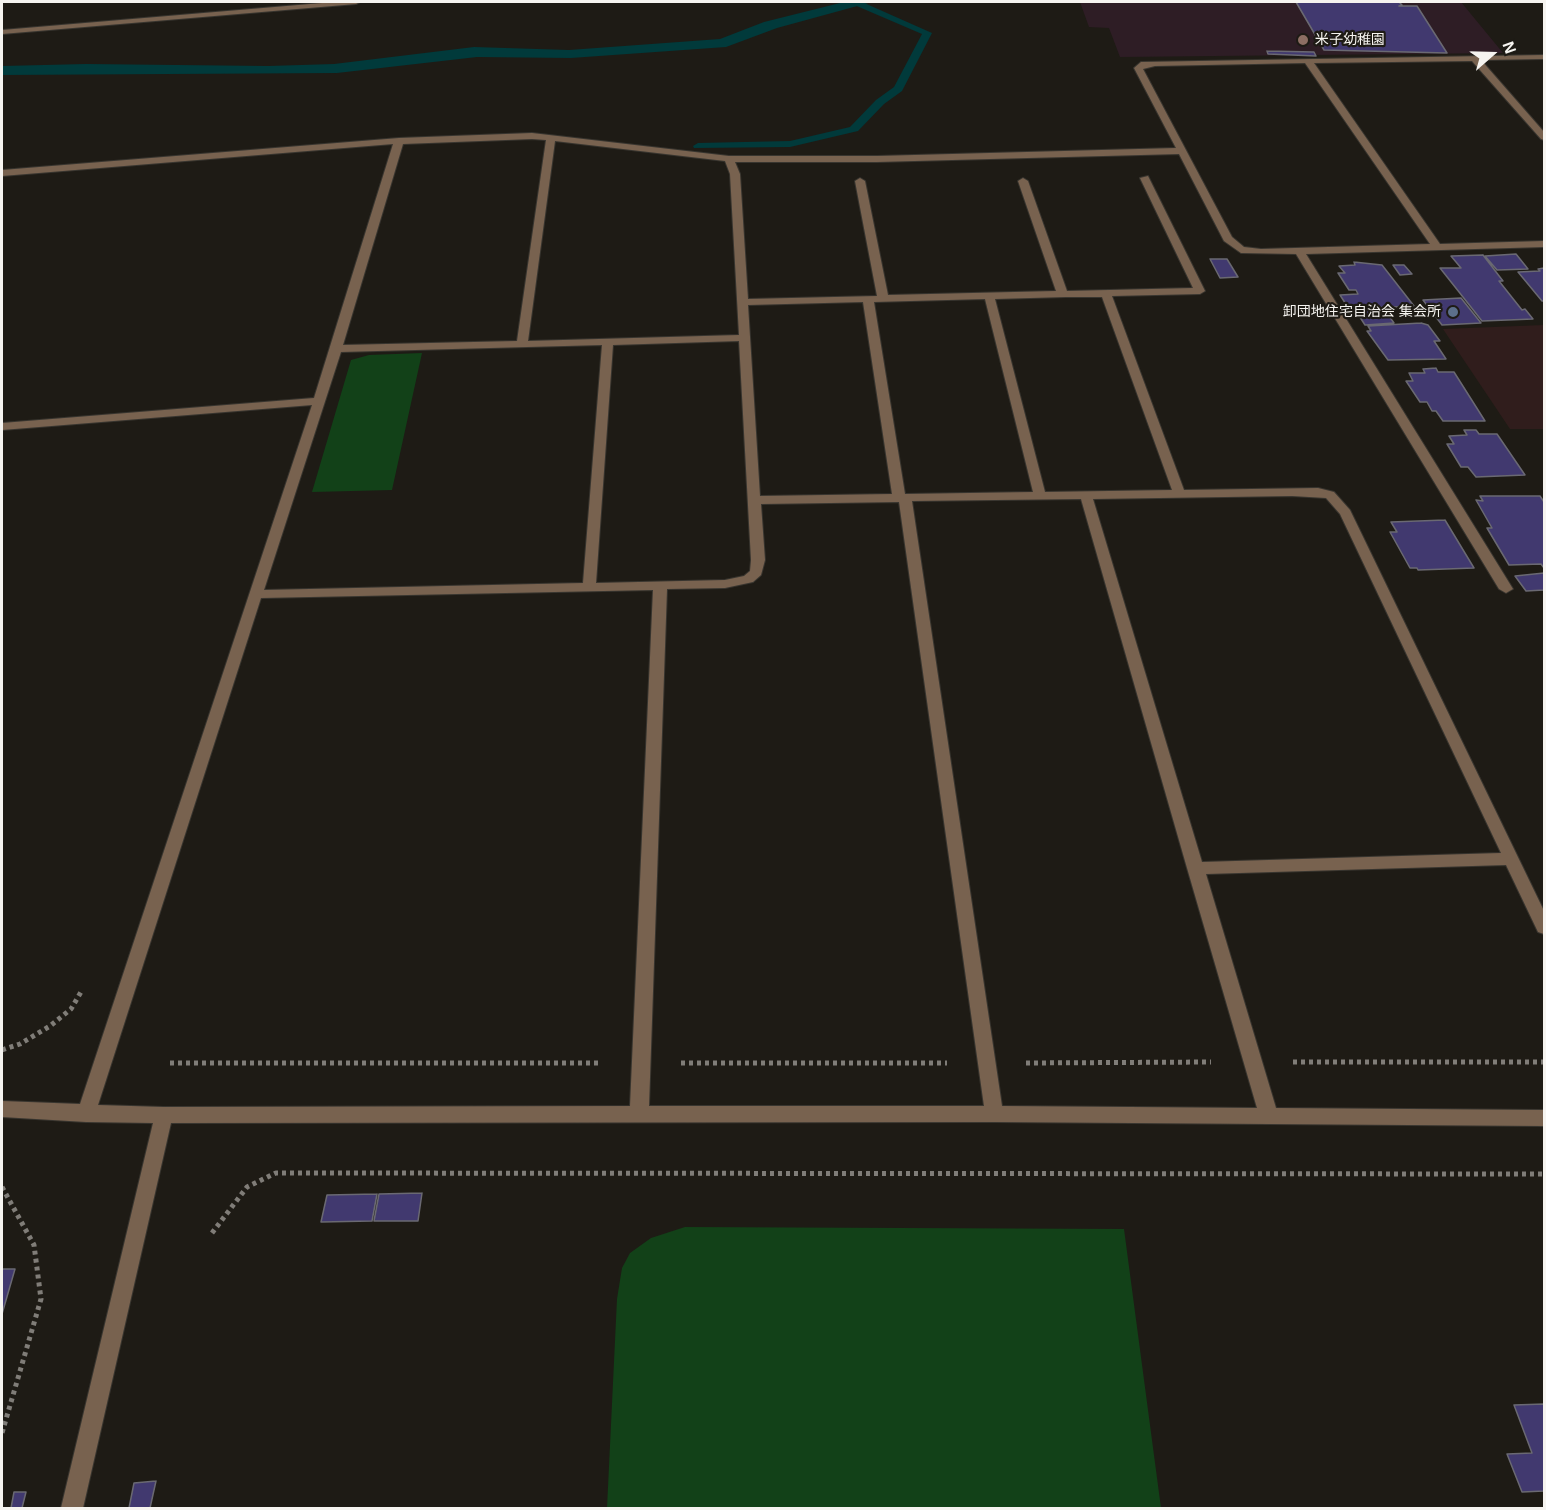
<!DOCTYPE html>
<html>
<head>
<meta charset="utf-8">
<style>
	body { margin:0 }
	#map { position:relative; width:1546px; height:1510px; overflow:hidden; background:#1e1b15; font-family:Arial,sans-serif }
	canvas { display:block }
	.frame { position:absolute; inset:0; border:3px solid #f6f4f0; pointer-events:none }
	.north { position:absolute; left:1462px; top:24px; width:60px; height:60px; -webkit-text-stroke:4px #1e1b15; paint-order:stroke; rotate:70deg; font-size:16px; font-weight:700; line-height:24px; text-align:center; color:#f6f4f0 }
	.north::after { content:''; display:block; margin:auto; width:21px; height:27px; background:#f6f4f0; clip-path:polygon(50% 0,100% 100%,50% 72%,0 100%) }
</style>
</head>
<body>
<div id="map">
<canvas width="1546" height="1510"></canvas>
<div class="frame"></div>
<div class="north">N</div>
</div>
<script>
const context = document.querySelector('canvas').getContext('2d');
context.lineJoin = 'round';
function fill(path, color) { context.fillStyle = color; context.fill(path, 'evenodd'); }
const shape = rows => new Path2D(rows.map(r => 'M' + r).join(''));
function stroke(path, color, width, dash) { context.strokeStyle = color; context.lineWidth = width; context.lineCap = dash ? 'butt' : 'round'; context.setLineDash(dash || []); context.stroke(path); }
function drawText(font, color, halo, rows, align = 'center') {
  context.font = font + ' Arial,"Noto Sans JP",sans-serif'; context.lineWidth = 4.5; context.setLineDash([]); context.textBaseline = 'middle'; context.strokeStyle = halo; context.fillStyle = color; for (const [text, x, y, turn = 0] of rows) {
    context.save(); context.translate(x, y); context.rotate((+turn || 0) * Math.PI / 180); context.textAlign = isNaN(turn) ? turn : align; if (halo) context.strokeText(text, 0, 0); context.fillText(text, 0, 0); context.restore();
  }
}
fill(shape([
	[1544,325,1544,429,1510,429,1443,329]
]), '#301d1c');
fill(shape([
	[1080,2,1461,2,1503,53,1120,57,1109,28,1089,27]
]), '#2e1d25');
fill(shape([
	[422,353,392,490,312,492,351,360,369,355],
	[685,1227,1124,1229,1161,1508,607,1508,617,1299,622,1268,630,1253,651,1238]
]), '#124118');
fill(shape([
	[844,2,872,2,777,28,726,47,571,58,477,57,337,73,2,75,2,66,86,64,268,66,334,64,474,47,569,50,720,39,764,22]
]), '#013a3b');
fill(shape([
	[851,2,862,2,932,33,902,91,884,104,858,131,790,147,694,148,693,146,698,143,790,141,850,127,876,100,894,87,922,34,852,4,851,2]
]), '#013a3b');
const building = shape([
	[1296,2,1399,2,1402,5,1399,6,1417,6,1447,53,1324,50,1296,2],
	[1267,51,1314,52,1316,56,1268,54,1267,51],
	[1516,254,1528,269,1497,270,1485,256,1516,254],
	[1483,255,1503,281,1499,281,1522,310,1525,309,1533,319,1482,321,1440,268,1461,268,1451,256,1483,255],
	[1210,259,1227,259,1238,277,1220,278,1210,259],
	[1354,262,1382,265,1414,306,1349,309,1340,295,1358,294,1356,290,1349,290,1338,273,1345,273,1339,266,1355,265,1354,262],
	[1393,265,1404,265,1412,274,1400,275,1393,265],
	[1544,268,1544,301,1542,301,1518,272,1540,271,1538,269,1544,268],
	[1461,298,1481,323,1442,325,1423,300,1461,298],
	[1384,309,1394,323,1365,325,1356,311,1384,309],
	[1421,323,1428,325,1440,341,1434,341,1446,359,1388,360,1367,331,1371,331,1368,326,1421,323],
	[1436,368,1438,372,1454,372,1485,421,1443,421,1436,411,1432,411,1427,402,1420,402,1406,381,1413,381,1409,373,1425,373,1423,369,1436,368],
	[1464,430,1476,430,1479,434,1497,434,1525,475,1476,477,1468,467,1461,467,1447,444,1454,444,1449,436,1467,435,1464,430],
	[1480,496,1540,496,1544,502,1544,568,1541,564,1509,565,1487,528,1492,528,1476,500,1483,501,1480,496],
	[1445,520,1474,568,1418,570,1417,568,1410,568,1390,532,1397,532,1391,522,1445,520],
	[1544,573,1544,590,1526,591,1515,576,1544,573],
	[422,1193,418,1221,374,1221,379,1194,422,1193],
	[377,1194,372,1221,321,1222,327,1195,377,1194],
	[2,1269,15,1269,2,1314,2,1269],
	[1544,1404,1544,1491,1522,1492,1507,1454,1532,1453,1514,1405,1544,1404],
	[156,1481,150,1508,129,1508,134,1483,156,1481],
	[14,1492,26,1492,22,1508,11,1508,14,1492]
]);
fill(building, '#41396f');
stroke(building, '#6a6972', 1.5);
const minor = shape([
	[334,2,360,2,356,4,2,34,2,30,334,2],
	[1544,55,1544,59,1481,60,1544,132,1544,140,1541,139,1472,61,1314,63,1440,244,1544,241,1544,247,1306,254,1513,589,1506,593,1499,589,1296,254,1241,253,1224,241,1179,154,877,162,735,162,740,174,748,299,877,296,855,181,860,178,865,181,888,295,1056,291,1018,181,1023,178,1028,181,1067,291,1193,288,1140,178,1148,176,1205,291,1200,294,1112,296,1184,490,1318,488,1334,492,1350,510,1544,911,1544,934,1538,932,1506,865,1206,874,1276,1108,1544,1110,1544,1126,994,1122,171,1123,83,1508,61,1508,153,1123,86,1122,2,1117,2,1101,80,1104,312,405,2,430,2,423,314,398,393,144,2,176,2,170,399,138,532,133,729,156,877,156,1176,148,1134,68,1141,62,1544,55],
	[1305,63,1430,244,1261,249,1244,247,1232,237,1143,69,1155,66,1305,63],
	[532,139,546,140,517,341,343,345,403,144,532,139],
	[555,141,725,161,730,174,739,335,528,341,555,141],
	[1066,297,1102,297,1172,490,1045,492,995,299,1066,297],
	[985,299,1033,492,905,494,874,302,985,299],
	[863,302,892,494,760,496,748,305,863,302],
	[739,341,751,560,750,571,744,576,725,580,596,583,613,345,739,341],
	[602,345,583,583,264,590,341,352,602,345],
	[1292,496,1326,498,1340,514,1501,853,1202,862,1093,499,1292,496],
	[1081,499,1187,868,1257,1108,1002,1106,912,501,1081,499],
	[899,502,984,1106,649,1106,667,589,725,588,753,582,761,575,765,560,761,504,899,502],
	[653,590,630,1106,164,1107,98,1105,261,598,653,590]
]);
stroke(minor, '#38352f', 2);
stroke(shape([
	[2,1050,20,1044,50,1026,71,1009,81,992],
	[1293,1062,1544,1062],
	[170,1063,602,1063],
	[681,1063,947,1063],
	[1026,1063,1211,1062],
	[2,1187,34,1245,41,1299,2,1433],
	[212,1233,247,1187,276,1173,1544,1174]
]), '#807d78', 5, [4, 4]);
fill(minor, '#78624f');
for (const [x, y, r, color] of [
	[1303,40,6,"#8d6e63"],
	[1453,312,6,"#5c6f8a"]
]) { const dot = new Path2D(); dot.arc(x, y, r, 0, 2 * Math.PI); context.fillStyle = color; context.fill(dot); stroke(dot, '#1e1b15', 2); }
drawText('14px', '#f6f4f0', '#1e1b15', [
	["米子幼稚園",1315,40],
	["卸団地住宅自治会 集会所",1441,312,"right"]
], 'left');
</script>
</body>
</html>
